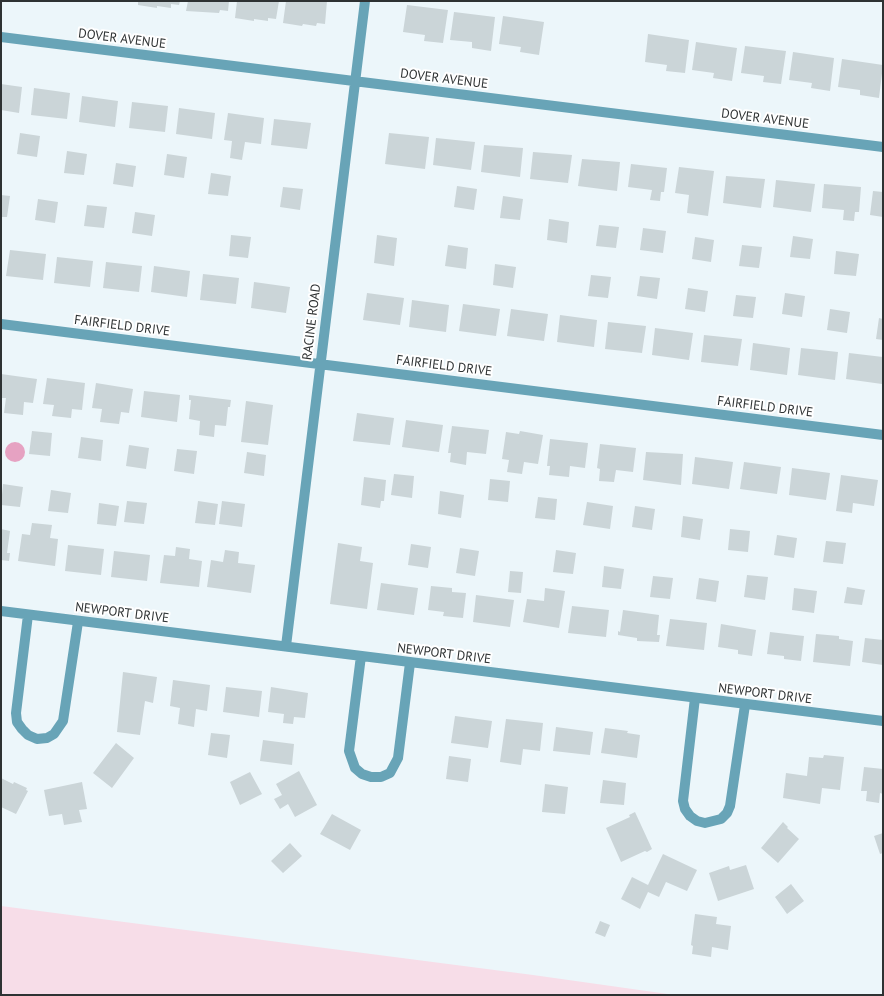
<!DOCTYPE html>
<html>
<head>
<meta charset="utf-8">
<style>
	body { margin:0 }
	#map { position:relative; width:884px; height:996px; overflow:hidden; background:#ecf6fa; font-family:"PT Sans",sans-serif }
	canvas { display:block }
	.frame { position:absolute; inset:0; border:2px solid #2e3233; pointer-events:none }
</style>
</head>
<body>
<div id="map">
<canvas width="884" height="996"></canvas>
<div class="frame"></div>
</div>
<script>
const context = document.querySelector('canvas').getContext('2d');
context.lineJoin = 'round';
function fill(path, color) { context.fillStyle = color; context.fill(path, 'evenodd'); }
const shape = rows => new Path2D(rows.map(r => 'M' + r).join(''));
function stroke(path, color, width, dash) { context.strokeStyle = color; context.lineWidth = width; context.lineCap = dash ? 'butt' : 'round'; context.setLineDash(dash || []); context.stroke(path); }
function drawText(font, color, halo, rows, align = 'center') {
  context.font = font + ' "PT Sans",sans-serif'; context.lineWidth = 4; context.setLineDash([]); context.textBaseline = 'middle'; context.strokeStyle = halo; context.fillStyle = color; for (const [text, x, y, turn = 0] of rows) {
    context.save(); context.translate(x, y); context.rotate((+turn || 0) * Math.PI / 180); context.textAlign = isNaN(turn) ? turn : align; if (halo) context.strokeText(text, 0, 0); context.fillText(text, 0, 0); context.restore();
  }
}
fill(shape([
	[1,906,533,975,675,995,1,995]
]), '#f7dde8');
fill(shape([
	'5 452a10 10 0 1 1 20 0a10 10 0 1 1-20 0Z'
]), '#e6a2c2');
fill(shape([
	[138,1,180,1,179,5,171,4,171,8,157,6,157,8,138,5],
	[188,1,229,1,228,11,220,10,219,13,186,11],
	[237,1,279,1,276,19,268,18,268,21,254,19,254,21,235,18],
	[286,1,327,1,325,24,317,23,316,26,303,24,302,26,283,23],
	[407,5,448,10,443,43,424,41,425,35,403,32],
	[454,12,495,17,491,51,472,48,472,42,450,40],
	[503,16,544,22,539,55,520,52,521,47,499,44],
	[648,34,689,40,685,73,666,71,667,65,645,62],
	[696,42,737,48,732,81,713,78,714,73,692,70],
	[745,46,786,51,781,84,763,82,764,76,741,73],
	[793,52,834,58,830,91,811,88,812,83,789,80],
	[842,59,883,65,879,98,860,95,860,90,838,87],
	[1,84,22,87,19,113,1,110],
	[34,88,70,93,67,119,31,115],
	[82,96,118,101,115,127,79,122],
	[132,102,168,106,165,132,129,128],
	[179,108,215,113,212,139,176,134],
	[228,113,264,118,261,144,245,142,242,160,230,158,232,141,224,140],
	[274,119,311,123,307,149,271,145],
	[20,133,40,136,37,157,17,154],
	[389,133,429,137,425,169,385,164],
	[436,138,475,142,471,170,433,165],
	[484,145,523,148,520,177,481,172],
	[67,151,87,154,84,175,64,173],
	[533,152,572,155,568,183,530,179],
	[167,154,187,157,184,178,164,175],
	[582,159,620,162,617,191,578,186],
	[116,163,136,166,133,187,113,184],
	[631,164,667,168,664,192,661,192,660,201,650,200,652,190,628,187],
	[679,167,714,171,708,216,687,213,689,195,675,193],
	[211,173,231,176,228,196,208,194],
	[726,176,765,179,761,208,723,203],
	[776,180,815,184,811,212,773,207],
	[824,184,861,187,859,212,855,212,854,221,843,220,844,210,822,208],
	[457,186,477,189,474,210,454,207],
	[283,187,303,189,300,210,280,207],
	[873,191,883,192,883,217,870,215],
	[1,195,10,196,7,217,1,217],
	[503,196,523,199,520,220,500,218],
	[38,199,58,202,55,223,35,220],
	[87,205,107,207,104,228,84,226],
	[135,212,155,215,152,236,132,233],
	[549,219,569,222,567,243,547,240],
	[599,225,619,227,616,248,596,246],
	[643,228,666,231,663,253,640,250],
	[231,235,251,237,248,258,229,256],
	[377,235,397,238,394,266,374,263],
	[793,236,813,239,810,259,790,257],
	[695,237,714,240,711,262,692,259],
	[448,245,468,248,466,269,445,266],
	[742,245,762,247,759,268,739,266],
	[10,250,46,254,43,280,6,276],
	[836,251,859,254,856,276,834,274],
	[57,257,93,261,90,287,54,283],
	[106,262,142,266,139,292,103,288],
	[495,264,516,267,513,288,493,285],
	[154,266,190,271,187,297,151,292],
	[203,274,239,278,236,304,200,300],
	[591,275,611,277,608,298,588,296],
	[640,276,660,278,657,299,637,296],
	[254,282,290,287,286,313,251,308],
	[688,288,708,291,705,312,685,309],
	[367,293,404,298,400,325,363,320],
	[785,293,805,296,802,317,782,314],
	[736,295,756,297,753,318,733,316],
	[412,300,449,305,446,332,409,327],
	[463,304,500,309,496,336,459,331],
	[511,309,548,314,544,341,507,336],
	[830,309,850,312,847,333,827,330],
	[560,315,597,320,594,347,557,342],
	[879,318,883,319,883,340,876,339],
	[608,322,646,326,642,353,605,349],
	[655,328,693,333,689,360,652,355],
	[704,335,742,339,738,366,701,362],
	[753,343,790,348,787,375,750,370],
	[801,348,838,352,835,380,798,375],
	[849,353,883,357,882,384,846,379],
	[1,374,37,379,33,403,24,402,23,415,4,413,6,398,1,398],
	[47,378,85,383,82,410,72,409,71,418,52,416,54,405,43,404],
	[96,383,133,389,129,413,121,412,119,424,100,422,102,409,92,408],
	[144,391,180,395,177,422,141,417],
	[189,395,231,400,230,407,228,407,226,426,215,425,214,437,199,435,200,421,189,419,191,400,189,400],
	[246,401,273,405,268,445,241,442],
	[357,413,394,418,390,445,353,441],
	[406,420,443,425,439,452,402,447],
	[452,426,489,430,486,454,467,452,466,465,450,462,451,453,448,453],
	[32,431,52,433,50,456,29,454],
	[520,431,543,435,538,464,524,462,522,474,507,472,509,460,502,459,506,432,519,434],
	[81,437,103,440,101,461,78,458],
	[550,439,588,443,585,468,570,466,569,477,549,475,550,466,547,466],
	[600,444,636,448,633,472,616,470,614,482,599,481,600,469,597,468],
	[129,445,149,448,146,469,126,466],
	[177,449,197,451,194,474,174,471],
	[247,452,266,455,264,476,244,473],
	[646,452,683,454,681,485,643,480],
	[695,457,733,462,729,489,692,484],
	[744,462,781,467,777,494,740,489],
	[792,468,830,473,826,500,789,495],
	[394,474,414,476,412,498,391,495],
	[841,475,878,480,874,506,853,503,852,513,836,511],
	[364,477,386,480,384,501,381,501,380,508,361,505],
	[490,479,510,481,508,502,488,500],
	[3,484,23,487,20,507,1,505],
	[51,490,71,493,68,513,48,511],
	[440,491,464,495,461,518,438,514],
	[538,497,557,499,555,520,535,518],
	[127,501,147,503,144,524,124,522],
	[198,501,218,504,215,525,195,523],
	[222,501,245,504,242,527,219,524],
	[587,502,613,506,610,529,583,525],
	[99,503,119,506,116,526,97,524],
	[635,506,655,509,652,530,632,527],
	[683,516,703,519,700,540,681,537],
	[32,523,52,525,50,538,58,539,55,566,18,561,22,534,30,535],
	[1,529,10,531,7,553,10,553,9,561,1,560],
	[730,529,750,531,748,552,728,550],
	[777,535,797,538,794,558,774,555],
	[826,541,846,543,843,564,823,562],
	[338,543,362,547,360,561,373,563,367,609,330,604],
	[411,544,431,547,428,568,408,565],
	[68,545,104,549,101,575,65,571],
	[176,547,190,549,189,559,202,561,199,587,160,583,164,555,175,556],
	[460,548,479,551,475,576,456,573],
	[225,550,239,552,238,563,255,565,251,593,207,587,211,560,223,562],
	[556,550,576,553,573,574,553,572],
	[114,551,150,555,147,581,111,577],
	[604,566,624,569,621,589,602,587],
	[510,571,523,572,521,593,508,592],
	[747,575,768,577,765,600,744,597],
	[653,576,673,578,670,599,650,597],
	[699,578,719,581,716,602,696,599],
	[381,583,418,588,414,615,377,610],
	[431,586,452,588,452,592,466,593,463,618,443,616,444,612,428,610],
	[847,587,865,590,862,605,844,603],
	[545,588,565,591,559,628,523,622,527,599,544,601],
	[794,588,817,591,814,613,792,610],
	[476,595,514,600,510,627,473,622],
	[572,606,609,610,606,637,568,633],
	[623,610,659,615,657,635,660,635,659,642,637,641,637,638,618,635,618,631,620,632],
	[670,619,707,623,704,650,666,646],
	[721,624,756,630,752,656,738,654,738,650,718,647],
	[770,632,804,636,801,661,784,659,784,656,767,654],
	[816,634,839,636,839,639,853,641,850,666,813,662],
	[865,638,883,640,883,665,862,662],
	[123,672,157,677,153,703,145,701,140,735,117,732],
	[173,680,210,685,207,711,196,709,194,727,178,724,180,708,170,706],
	[226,687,262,691,259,717,223,712],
	[271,687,308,693,305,718,294,717,293,724,283,723,284,714,268,712],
	[455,716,492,721,488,748,451,743],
	[506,719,543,723,540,751,523,749,521,765,500,762],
	[556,727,593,732,590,755,553,751],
	[605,728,628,731,627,733,640,735,637,758,601,753],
	[211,733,230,735,227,758,208,755],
	[263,740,294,744,292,765,260,761],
	[116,743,134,758,112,788,93,773],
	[824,755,844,757,840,790,822,788,820,804,783,798,786,773,807,776,809,757,823,758],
	[449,756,471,759,468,782,446,779],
	[864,767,883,769,883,794,880,793,879,803,866,801,867,791,861,791],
	[299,771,317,805,295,817,288,804,280,809,274,799,282,795,276,784],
	[250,772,262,794,240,805,230,782],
	[1,778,13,784,14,782,27,788,26,790,28,791,16,814,1,807],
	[603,780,626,783,624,805,600,803],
	[82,782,87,809,79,810,82,822,64,825,62,814,49,816,44,790],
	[545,784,568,787,565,814,542,812],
	[635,812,652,849,647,852,645,851,621,862,606,828,630,817,629,815],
	[332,814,361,830,350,850,320,834],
	[783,822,788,827,787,828,799,839,778,863,761,848],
	[883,833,883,853,880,854,874,836],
	[290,843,302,856,283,873,271,861],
	[663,854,697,870,687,891,666,882,659,897,648,892,640,909,621,899,632,877,648,885],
	[746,865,754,889,718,901,709,873,729,866,730,870],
	[791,884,804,901,787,914,775,897],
	[695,914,717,917,716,924,731,926,728,950,712,947,711,957,692,954,693,946,691,945],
	[600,921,610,925,605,937,595,933]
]), '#cbd5d8');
stroke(shape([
	[1,37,883,147],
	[1,324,883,435],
	[1,611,883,721],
	[28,615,16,713,17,722,22,729,28,735,37,739,47,738,54,734,63,721,78,622],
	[286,646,365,1],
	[361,656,349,751,355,768,362,774,371,777,381,777,390,773,398,758,410,663],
	[695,698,683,801,685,809,690,816,697,821,705,823,721,819,727,813,730,806,745,705]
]), '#68a4b7', 10);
drawText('13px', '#2e3233', '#fff', [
	["DOVER AVENUE",122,39,7],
	["DOVER AVENUE",444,79,7],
	["DOVER AVENUE",765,119,7],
	["RACINE ROAD",312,322,-83],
	["FAIRFIELD DRIVE",122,326,7],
	["FAIRFIELD DRIVE",444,366,7],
	["FAIRFIELD DRIVE",765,407,7],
	["NEWPORT DRIVE",122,613,7],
	["NEWPORT DRIVE",444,654,7],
	["NEWPORT DRIVE",765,694,7]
]);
</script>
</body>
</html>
